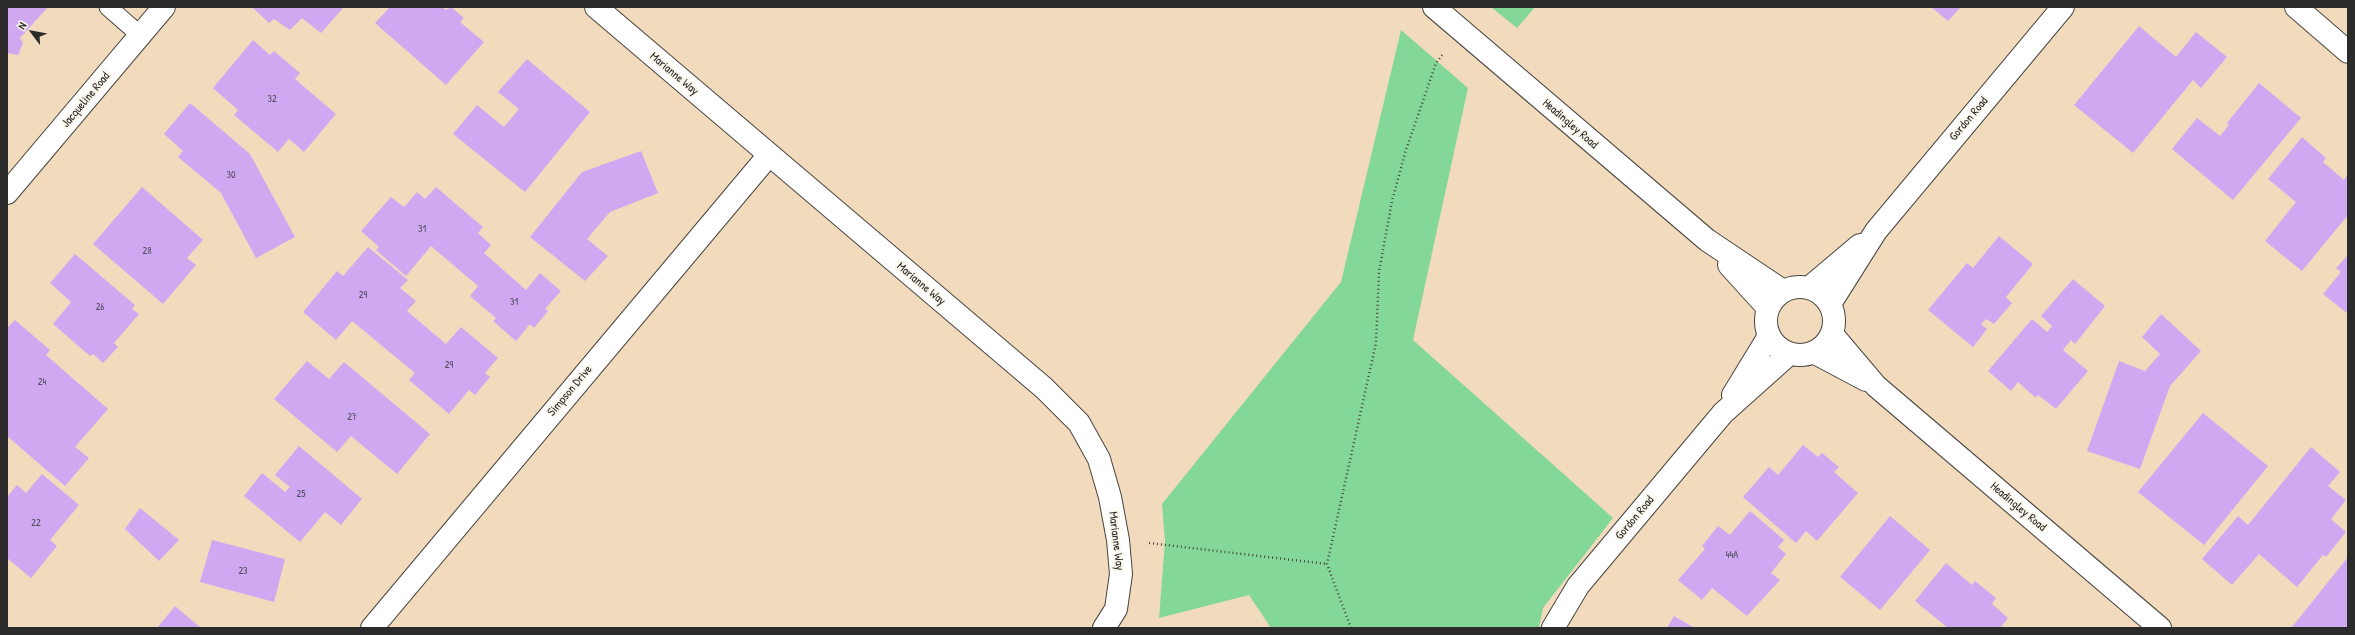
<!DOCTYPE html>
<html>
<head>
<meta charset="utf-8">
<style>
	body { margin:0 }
	#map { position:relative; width:2355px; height:635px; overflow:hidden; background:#f1dbbc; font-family:"Patrick Hand",sans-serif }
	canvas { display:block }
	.frame { position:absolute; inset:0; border:8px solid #2b2b2b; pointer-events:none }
	.north { position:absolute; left:12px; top:12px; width:40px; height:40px; -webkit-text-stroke:3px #fbf7ec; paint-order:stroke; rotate:302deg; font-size:11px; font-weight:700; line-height:16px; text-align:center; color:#2b2b2b }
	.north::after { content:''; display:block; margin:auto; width:14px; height:18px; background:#2b2b2b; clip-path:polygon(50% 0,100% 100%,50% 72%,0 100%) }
</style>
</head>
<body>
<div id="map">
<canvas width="2355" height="635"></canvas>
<div class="frame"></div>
<div class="north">N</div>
</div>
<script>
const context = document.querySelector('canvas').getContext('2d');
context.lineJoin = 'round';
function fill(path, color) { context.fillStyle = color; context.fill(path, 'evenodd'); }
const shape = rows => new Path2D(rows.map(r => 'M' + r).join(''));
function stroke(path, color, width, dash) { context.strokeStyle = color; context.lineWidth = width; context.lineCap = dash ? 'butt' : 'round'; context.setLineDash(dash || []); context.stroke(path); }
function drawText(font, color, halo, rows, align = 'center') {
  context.font = font + ' "Patrick Hand",sans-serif'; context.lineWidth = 4; context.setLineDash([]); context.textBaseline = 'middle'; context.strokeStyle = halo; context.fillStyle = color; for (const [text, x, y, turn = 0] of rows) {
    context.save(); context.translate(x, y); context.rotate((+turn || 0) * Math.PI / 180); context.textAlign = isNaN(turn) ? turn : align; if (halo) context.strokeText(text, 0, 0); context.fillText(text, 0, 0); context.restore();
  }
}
fill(shape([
	[1491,7,1535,7,1517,28],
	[1401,30,1468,88,1413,340,1613,518,1543,608,1539,628,1271,628,1249,595,1159,618,1165,541,1162,504,1341,282]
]), '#83d799');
fill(shape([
	[7,7,48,7,20,38,23,43,18,55,7,53],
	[252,7,344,7,321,33,302,18,290,30,274,19,269,23],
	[390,7,442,7,446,10,451,7,464,18,460,22,484,42,446,85,375,23],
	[1931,7,1961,7,1948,21],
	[2139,26,2176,57,2196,32,2227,57,2201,88,2193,80,2133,153,2074,105],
	[253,40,270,55,274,51,300,73,295,79,336,114,304,152,289,139,278,152,234,115,238,110,213,88],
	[527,59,590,112,525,192,453,134,477,105,504,127,519,109,498,92],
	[2259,83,2301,118,2233,200,2172,149,2197,118,2220,136,2229,125,2227,123],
	[190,103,250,154,295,237,256,258,221,193,178,157,183,151,164,134],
	[2302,137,2326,158,2323,162,2344,180,2348,174,2348,215,2302,271,2265,241,2296,202,2268,179],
	[641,151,658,193,610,212,587,239,608,256,585,281,530,237,582,172],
	[142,187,203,240,187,258,196,265,163,304,93,244],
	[436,187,483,227,478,233,491,245,484,253,526,290,540,273,561,291,545,309,548,311,534,328,530,324,516,341,493,321,496,318,470,296,478,286,431,246,406,276,376,250,379,247,361,231,391,197,404,207,417,192,425,199],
	[1999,236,2033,264,2006,297,2012,303,1994,324,1986,319,1981,324,1987,329,1973,347,1928,310,1967,263,1973,268],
	[368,247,408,280,400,288,416,301,407,311,446,344,461,327,498,358,485,373,490,377,475,395,469,390,449,414,409,380,415,373,352,321,336,340,303,312,337,271,343,276],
	[75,254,135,305,132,309,139,314,114,343,118,347,103,363,93,354,90,356,53,324,71,302,50,283],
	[2348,255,2348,314,2323,294,2341,272,2336,268],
	[2073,279,2105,306,2075,344,2071,340,2063,350,2088,371,2056,409,2038,395,2036,398,2018,382,2011,391,1988,371,2032,319,2047,332,2052,326,2041,316],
	[2161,314,2201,351,2170,386,2140,469,2087,451,2119,361,2145,371,2160,354,2142,337],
	[15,320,50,350,46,355,108,409,75,447,89,458,65,486,7,436,7,328],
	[307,361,329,379,344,362,430,434,397,474,351,436,337,452,274,399],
	[2203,413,2268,466,2204,545,2138,492],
	[1803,445,1818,457,1822,453,1839,467,1834,472,1858,493,1817,541,1806,531,1796,543,1743,497,1769,467,1778,475],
	[299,446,362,499,341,525,325,512,300,542,244,496,262,473,285,492,290,487,275,475],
	[2311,447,2340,472,2328,486,2346,500,2331,519,2346,532,2326,557,2323,555,2297,587,2259,554,2232,585,2202,559,2238,516,2248,525],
	[42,474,79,505,50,540,57,546,31,578,7,558,7,497,17,485,26,493],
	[140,508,179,540,159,561,125,529],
	[1750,511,1784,540,1778,547,1786,554,1771,573,1780,580,1747,616,1712,588,1702,600,1678,580,1705,549,1702,546,1718,526,1730,535],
	[1890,516,1930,550,1880,610,1840,577],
	[212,540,285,559,274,602,200,582],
	[2348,557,2348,628,2294,628,2292,627],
	[1946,563,1972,585,1975,581,1996,598,1992,604,2008,618,2000,628,1948,628,1915,601],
	[175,606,201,628,157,628],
	[1674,616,1695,628,1667,628]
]), '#cea9f2');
const service = shape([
	[108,7,140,35]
]);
const minor = shape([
	[596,7,1044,388,1079,423,1099,459,1110,497,1118,540,1121,574,1116,609,1104,628],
	[1434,7,1707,240,1783,291],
	[2296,7,2348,52],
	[7,193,164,7],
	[1729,265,1768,308],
	'1766 321a34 34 0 1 1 68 0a34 34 0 1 1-68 0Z',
	[1809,288,1860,245],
	[1830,304,1876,231,2063,7],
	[1832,334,1876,386,2160,628],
	[1815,353,1866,380],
	[1733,395,1769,336],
	[372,628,769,155],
	[1553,628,1578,586,1723,413,1789,354]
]);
stroke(service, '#494541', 19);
stroke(minor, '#494541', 24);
stroke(shape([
	[1149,543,1327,564],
	[1351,628,1327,564,1376,343,1379,272,1392,201,1405,153,1436,63,1443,54]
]), '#494541', 2.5, [1, 3]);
stroke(service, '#fff', 17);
stroke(minor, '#fff', 22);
drawText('10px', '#544a5d', null, [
	["32",272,99],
	["30",231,175],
	["31",422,229],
	["28",147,251],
	["29",363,295],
	["31",514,302],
	["26",100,307],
	["29",449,365],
	["24",42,382],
	["27",352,417],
	["25",301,494],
	["22",36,523],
	["44A",1732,555],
	["23",243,571]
]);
drawText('12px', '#2b2b2b', '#fbf7ec', [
	["Marianne Way",674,74,40],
	["Jacqueline Road",86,100,-50],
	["Gordon Road",1969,119,-50],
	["Headingley Road",1570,124,41],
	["Marianne Way",921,284,40],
	["Simpson Drive",570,391,-50],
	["Headingley Road",2018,507,40],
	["Gordon Road",1635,518,-50],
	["Marianne Way",1116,541,83]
]);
</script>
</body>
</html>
